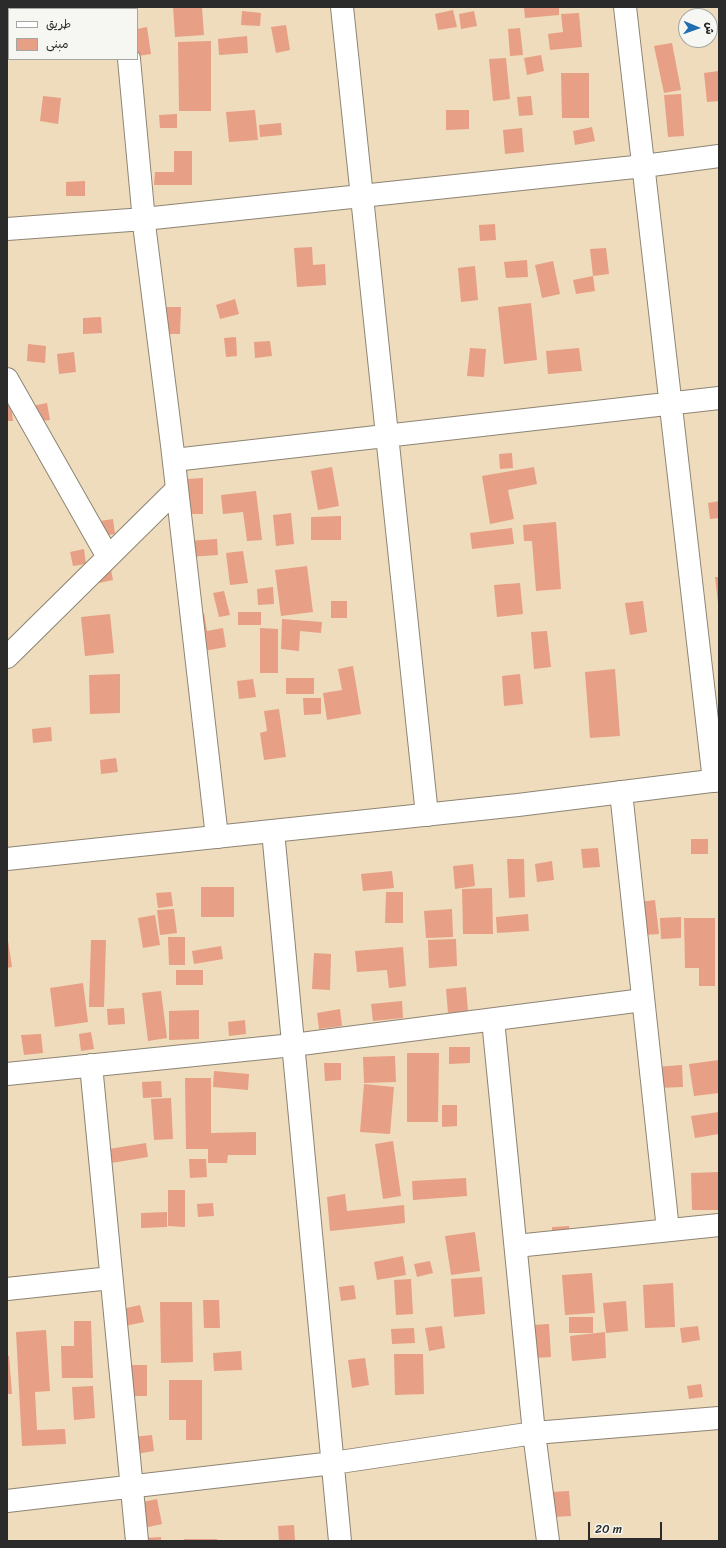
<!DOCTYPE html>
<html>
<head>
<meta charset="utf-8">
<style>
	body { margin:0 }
	#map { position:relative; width:726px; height:1548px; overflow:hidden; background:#efdcbc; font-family:Sriracha,"Playpen Sans Arabic",sans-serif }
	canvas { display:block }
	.frame { position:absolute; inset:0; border:8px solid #2b2b2b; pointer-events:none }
	.legend { position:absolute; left:8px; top:8px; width:130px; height:52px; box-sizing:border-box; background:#f6f6f2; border:1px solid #a5a5a2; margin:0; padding:5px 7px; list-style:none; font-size:12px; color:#2b2b2b }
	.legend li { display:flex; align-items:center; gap:8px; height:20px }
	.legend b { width:20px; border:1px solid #a5a5a2 }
	.north { position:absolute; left:678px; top:8px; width:40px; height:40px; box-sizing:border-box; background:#f6f6f2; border:1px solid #a5a5a2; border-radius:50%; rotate:92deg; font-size:11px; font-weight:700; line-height:16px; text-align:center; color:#2b2b2b }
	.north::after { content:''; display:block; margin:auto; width:14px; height:18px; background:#1f6fb2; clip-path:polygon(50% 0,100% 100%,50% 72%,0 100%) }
	.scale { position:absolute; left:588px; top:1522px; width:74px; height:18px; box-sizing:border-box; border:2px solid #2b2b2b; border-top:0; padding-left:5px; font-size:12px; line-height:14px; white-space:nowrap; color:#2b2b2b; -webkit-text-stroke:3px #f6f6f2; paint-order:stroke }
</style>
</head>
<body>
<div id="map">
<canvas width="726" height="1548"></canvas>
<div class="frame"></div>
<ul class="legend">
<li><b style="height:5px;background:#fff"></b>طريق</li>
<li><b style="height:11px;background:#e79f85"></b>مبنى</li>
</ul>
<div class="north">ش</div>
<div class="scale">20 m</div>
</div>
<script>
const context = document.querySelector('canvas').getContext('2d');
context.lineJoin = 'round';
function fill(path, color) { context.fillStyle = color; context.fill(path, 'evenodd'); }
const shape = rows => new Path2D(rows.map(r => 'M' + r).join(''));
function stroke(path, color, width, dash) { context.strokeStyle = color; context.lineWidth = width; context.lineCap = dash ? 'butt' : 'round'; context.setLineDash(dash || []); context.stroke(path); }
fill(shape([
	[173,7,202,7,204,35,175,37],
	[524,7,559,7,559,15,525,18],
	[453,10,457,27,438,30,435,14],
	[242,11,261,13,260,26,241,25],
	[474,11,477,26,461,29,459,14],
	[579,13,582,47,550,50,548,34,563,32,561,14],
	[286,25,290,50,276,53,271,27],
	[147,27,151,54,138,56,137,29],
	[520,28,523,55,510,56,508,29],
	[247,36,248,53,219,55,218,39],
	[211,41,211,111,179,111,178,42],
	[672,43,681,90,664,93,654,46],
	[541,55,544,71,527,75,524,58],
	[506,58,510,99,493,101,489,59],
	[719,71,719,101,707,102,704,73],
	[561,73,589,73,589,118,562,118],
	[681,94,684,136,668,137,664,95],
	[43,96,61,98,58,124,40,121],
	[531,96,533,115,519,116,517,97],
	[255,110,258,140,229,142,226,112],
	[446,110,469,110,469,129,446,130],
	[177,114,177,128,160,128,159,115],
	[281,123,282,135,260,137,259,125],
	[592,127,595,141,575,145,573,131],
	[522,128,524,152,505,154,503,130],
	[174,151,192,151,192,185,154,185,155,172,174,172],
	[85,181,85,196,66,196,66,182],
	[495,224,496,240,480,241,479,225],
	[312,247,313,265,325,264,326,285,297,287,294,248],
	[606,248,609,274,593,276,590,249],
	[527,260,528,277,506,278,504,262],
	[553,261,560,294,542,298,535,265],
	[475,266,478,300,461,302,458,268],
	[593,276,595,291,576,294,573,280],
	[235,299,239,314,220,319,216,305],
	[531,303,537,360,504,364,498,307],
	[166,307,181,307,180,334,165,334],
	[101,317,102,333,83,334,83,318],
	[236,337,237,356,226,357,224,338],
	[270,341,272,356,255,358,254,342],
	[28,344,46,346,45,363,27,361],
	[470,348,486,349,484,377,467,376],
	[579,348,582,371,548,374,546,351],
	[74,352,76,372,59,374,57,354],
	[47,403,50,420,35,422,32,406],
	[11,405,13,421,7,421,7,406],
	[512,453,513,468,500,469,499,454],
	[332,467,339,506,318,510,311,471],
	[534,467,537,484,508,490,514,519,490,524,482,476],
	[203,478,203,514,186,514,187,479],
	[256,491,262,540,247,541,243,512,223,514,221,495],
	[719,501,719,518,710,519,708,503],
	[291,513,294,544,276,546,273,515],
	[341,516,341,540,311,540,311,517],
	[113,519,115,534,90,538,87,523],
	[556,522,561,589,536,591,532,541,524,541,523,525],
	[512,528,514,544,472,549,470,533],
	[217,539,218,555,188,557,187,541],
	[84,549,86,564,73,566,70,552],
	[243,551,248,583,230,585,226,553],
	[110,565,113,580,99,583,96,567],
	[307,566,313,612,281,616,275,570],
	[715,577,719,577,719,603,718,603],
	[520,583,523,614,497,617,494,585],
	[273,587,274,604,258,605,257,589],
	[224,591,230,615,219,617,213,593],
	[331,601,347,601,347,618,331,618],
	[643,601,647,632,630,635,625,603],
	[238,612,261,612,261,625,238,625],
	[204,613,207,631,223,628,226,647,204,651,183,616],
	[110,614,114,653,85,656,81,617],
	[282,619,322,622,321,633,300,631,299,651,281,649],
	[260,628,278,629,278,673,260,673],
	[547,631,551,667,534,669,531,632],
	[353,666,361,714,327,720,323,693,342,690,338,669],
	[615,669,620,736,590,738,585,672],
	[120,674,120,713,90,714,89,675],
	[520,674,523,704,504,706,502,676],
	[286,678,314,678,314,694,286,694],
	[253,679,256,697,239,699,237,681],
	[303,698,321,698,321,714,304,715],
	[279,709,286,757,264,760,260,733,267,731,264,711],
	[51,727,52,741,33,743,32,729],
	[116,758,118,772,101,774,100,760],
	[691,839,708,839,708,854,691,854],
	[598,848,600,867,583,868,581,849],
	[507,859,524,859,525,897,509,898],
	[552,861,554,880,537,882,535,864],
	[473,864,475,886,455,889,453,866],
	[392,871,394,888,363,891,361,874],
	[201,887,234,887,234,917,201,917],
	[492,888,493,934,463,934,462,889],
	[171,892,173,906,158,908,156,893],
	[386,892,403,892,403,923,385,923],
	[655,900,659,934,644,935,640,902],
	[174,909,177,933,160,935,157,910],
	[452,909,453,937,426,938,424,911],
	[528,914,529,931,497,933,496,917],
	[155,915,160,945,143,948,138,918],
	[681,917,681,938,661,939,660,918],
	[684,918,715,918,715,986,699,986,699,968,685,968],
	[7,934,12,967,7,968],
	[168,937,185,937,185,965,169,965],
	[456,939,457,966,429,968,428,940],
	[91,940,106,940,104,1007,89,1007],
	[221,946,223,959,194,964,192,951],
	[403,947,406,986,389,988,387,970,357,972,355,951],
	[314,953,331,954,330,990,312,989],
	[176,970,203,970,203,985,176,985],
	[83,983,88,1022,55,1027,50,988],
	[466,987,468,1011,448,1013,446,989],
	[161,991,167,1038,148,1041,142,993],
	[402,1001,403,1018,373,1021,371,1004],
	[124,1008,125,1024,108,1025,107,1009],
	[340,1009,342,1026,319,1029,317,1013],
	[199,1010,199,1039,169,1040,169,1011],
	[245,1020,246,1034,229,1036,228,1022],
	[91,1032,94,1049,81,1051,79,1034],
	[41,1034,43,1053,24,1055,21,1035],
	[449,1047,470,1047,470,1063,449,1064],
	[407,1053,439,1053,438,1122,407,1122],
	[395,1056,396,1082,364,1083,363,1057],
	[719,1060,719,1093,694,1096,689,1064],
	[324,1063,341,1063,341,1080,325,1081],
	[682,1065,683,1087,657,1088,655,1067],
	[214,1071,249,1074,248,1090,213,1087],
	[185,1078,211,1078,211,1133,256,1132,256,1155,228,1155,227,1163,208,1163,208,1149,186,1149],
	[161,1081,162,1097,143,1098,142,1082],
	[364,1084,394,1087,390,1134,360,1132],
	[171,1098,173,1139,154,1140,151,1099],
	[442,1105,457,1105,457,1126,442,1127],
	[719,1112,719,1134,695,1138,691,1116],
	[393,1141,401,1196,383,1199,375,1144],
	[146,1143,148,1157,111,1163,109,1149],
	[189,1159,206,1159,207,1177,190,1178],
	[719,1172,719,1210,692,1210,691,1173],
	[466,1178,467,1196,413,1200,412,1181],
	[168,1190,185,1190,185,1227,168,1226],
	[345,1194,347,1211,404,1205,405,1223,330,1231,327,1197],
	[213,1203,214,1216,198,1217,197,1204],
	[167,1212,167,1227,141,1228,141,1213],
	[569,1226,570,1243,552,1243,552,1227],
	[475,1232,480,1271,451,1275,445,1236],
	[403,1256,406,1275,377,1280,374,1262],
	[430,1261,433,1273,417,1277,414,1264],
	[592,1273,595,1313,565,1315,562,1275],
	[482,1277,485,1314,454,1317,451,1279],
	[411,1279,413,1314,396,1315,394,1280],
	[673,1283,675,1327,645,1328,643,1285],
	[354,1285,356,1299,341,1301,339,1287],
	[203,1300,219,1300,220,1328,204,1328],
	[626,1301,628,1331,606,1333,603,1303],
	[160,1302,192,1302,193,1362,161,1363],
	[140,1305,144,1322,125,1326,122,1309],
	[569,1317,593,1317,593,1333,569,1333],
	[74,1321,91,1321,93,1378,62,1378,61,1346,74,1346],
	[549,1324,551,1357,534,1358,532,1325],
	[442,1326,445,1348,429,1351,425,1328],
	[698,1326,700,1340,682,1343,680,1328],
	[414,1328,415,1343,392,1344,391,1329],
	[46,1330,50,1391,35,1392,37,1430,65,1429,66,1444,22,1446,16,1332],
	[605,1332,606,1358,572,1361,570,1336],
	[241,1351,242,1370,214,1371,213,1353],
	[394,1354,423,1354,424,1394,395,1395],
	[7,1356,9,1356,12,1394,7,1394],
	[365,1358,369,1385,352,1388,348,1360],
	[131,1365,147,1365,147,1396,130,1396],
	[169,1380,202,1380,202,1440,186,1440,186,1420,169,1420],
	[701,1384,703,1397,689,1399,687,1386],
	[93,1386,95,1418,74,1420,72,1387],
	[152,1435,154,1451,136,1454,134,1437],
	[569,1491,571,1516,554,1517,552,1492],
	[157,1499,162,1524,139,1529,133,1504],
	[294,1525,295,1541,279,1541,278,1526],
	[161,1537,161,1541,145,1541,145,1538],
	[184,1539,217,1539,217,1541,184,1541]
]), '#e79f85');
const street = shape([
	[124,7,124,9],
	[342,7,427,815],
	[625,7,714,781],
	[129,59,145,232,172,445,217,837],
	[7,229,144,219,644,166,719,156],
	[7,379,108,557],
	[174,460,719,398],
	[7,657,177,489],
	[621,792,668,1230],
	[273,831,340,1541],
	[493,1020,534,1433,548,1541],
	[91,1065,137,1541],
	[7,1074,293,1045,643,1000],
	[516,1246,719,1225],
	[7,1289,111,1278],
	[7,1501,333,1463,534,1433,719,1418]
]);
const secondary = shape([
	[7,859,518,805,719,780]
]);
stroke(street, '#8d8474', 24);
stroke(secondary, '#8d8474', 24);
stroke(street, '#fff', 22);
stroke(secondary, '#fff', 22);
</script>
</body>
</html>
